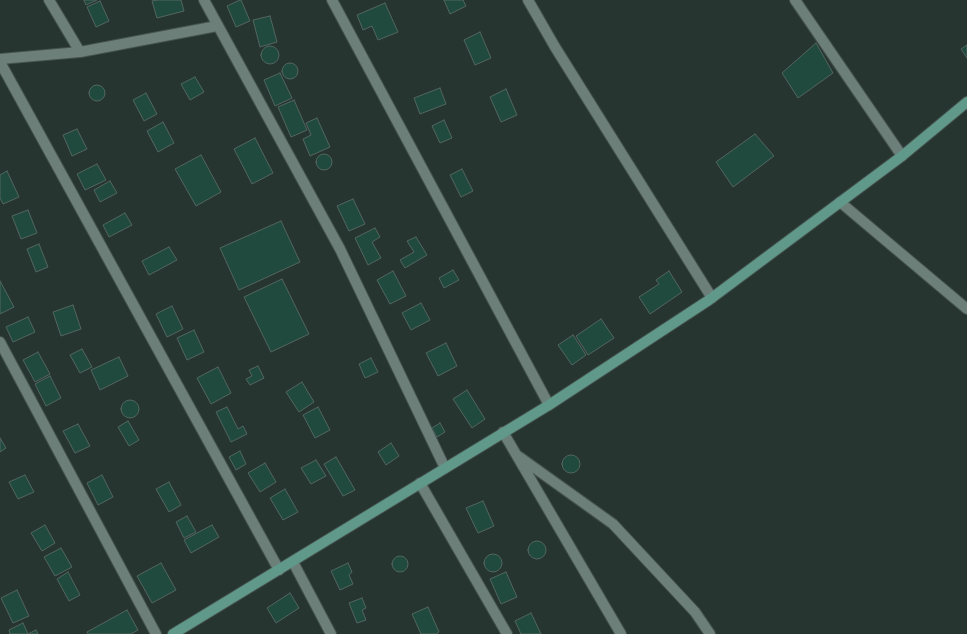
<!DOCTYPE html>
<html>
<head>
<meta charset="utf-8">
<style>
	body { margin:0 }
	canvas { display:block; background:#263530 }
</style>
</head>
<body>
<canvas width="967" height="634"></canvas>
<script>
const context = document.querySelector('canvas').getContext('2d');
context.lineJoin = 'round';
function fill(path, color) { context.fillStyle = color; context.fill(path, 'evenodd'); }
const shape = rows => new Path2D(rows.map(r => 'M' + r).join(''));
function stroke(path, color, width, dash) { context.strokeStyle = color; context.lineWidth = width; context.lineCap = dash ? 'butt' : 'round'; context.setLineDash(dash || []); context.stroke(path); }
const building = shape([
	[84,0,97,0,86,5,84,0],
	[157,0,181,0,184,11,157,18,152,1,157,0],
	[240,0,241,0,250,21,236,27,227,6,240,0],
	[444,0,463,0,466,6,450,14,444,0],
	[100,1,109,21,96,27,87,7,100,1],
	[385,3,398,32,378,40,372,26,363,30,357,15,385,3],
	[270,16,277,42,260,47,253,20,270,16],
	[480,32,491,58,475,65,464,40,480,32],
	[816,43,833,73,798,98,782,73,816,43],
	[967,45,967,58,961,49,967,45],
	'261 55a9 9 0 1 1 18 0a9 9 0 1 1-18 0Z',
	'282 71a8 8 0 1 1 16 0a8 8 0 1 1-16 0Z',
	[280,73,292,98,275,106,264,80,280,73],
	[195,77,204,92,190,100,181,84,195,77],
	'89 93a8 8 0 1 1 16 0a8 8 0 1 1-16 0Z',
	[440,88,446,104,420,114,414,98,440,88],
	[506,89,517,115,501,122,490,97,506,89],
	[146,93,157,114,144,121,133,100,146,93],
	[294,100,307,130,291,137,278,107,294,100],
	[317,118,330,147,310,156,303,139,311,135,306,123,317,118],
	[444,120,452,138,440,143,432,126,444,120],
	[163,122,174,143,158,152,147,131,163,122],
	[77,129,87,149,72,156,63,135,77,129],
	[755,134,774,156,733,187,716,162,755,134],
	[255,138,273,173,252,184,234,149,255,138],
	'316 162a8 8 0 1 1 16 0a8 8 0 1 1-16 0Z',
	[201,155,221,192,196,206,175,169,201,155],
	[97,164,106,180,85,190,77,174,97,164],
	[462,169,473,191,461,197,450,175,462,169],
	[7,171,19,197,3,204,0,198,0,175,7,171],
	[110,181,117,193,100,202,94,190,110,181],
	[353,199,365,224,349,231,337,206,353,199],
	[28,210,37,233,21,239,12,216,28,210],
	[125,213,132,225,109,237,103,225,125,213],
	[281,221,300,262,239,290,220,248,281,221],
	[375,228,380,237,372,242,381,258,368,265,355,238,375,228],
	[416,237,427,255,405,268,400,260,414,252,407,241,416,237],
	[39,244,48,267,36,272,27,249,39,244],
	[169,247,177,260,149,275,142,261,169,247],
	[453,270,459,280,444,288,439,278,453,270],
	[393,271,406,296,390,304,377,280,393,271],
	[669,271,682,292,650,314,639,297,659,284,656,280,669,271],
	[282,279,309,334,271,352,244,297,282,279],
	[0,281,14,307,0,314,0,281],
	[421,303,430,320,411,330,402,313,421,303],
	[73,305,81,329,61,336,53,312,73,305],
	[172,306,183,329,167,337,156,314,172,306],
	[28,317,35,332,13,342,6,327,28,317],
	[601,319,614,338,588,355,576,336,601,319],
	[194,330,204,352,187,360,177,338,194,330],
	[573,335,586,355,572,365,558,345,573,335],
	[446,343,457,366,438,376,426,353,446,343],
	[82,349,92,367,80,373,70,355,82,349],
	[38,352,50,374,35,382,23,360,38,352],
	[119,357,128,376,100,390,91,370,119,357],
	[371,358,378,372,365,378,359,364,371,358],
	[258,366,264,378,250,385,246,379,252,376,249,370,258,366],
	[218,367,231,393,211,404,197,378,218,367],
	[50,376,61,398,46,406,35,384,50,376],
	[302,382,314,402,299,412,286,392,302,382],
	[467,390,485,419,472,428,453,399,467,390],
	'121 409a9 9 0 1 1 18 0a9 9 0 1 1-18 0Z',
	[227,407,238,429,243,426,247,434,231,442,216,412,227,407],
	[318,407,330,430,315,438,303,415,318,407],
	[128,421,139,440,129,446,118,427,128,421],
	[440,423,445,432,437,437,432,428,440,423],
	[78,424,90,446,75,453,63,431,78,424],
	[0,438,6,448,0,452,0,438],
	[391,443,399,456,386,465,378,452,391,443],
	[240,451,246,464,236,470,229,457,240,451],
	'562 464a9 9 0 1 1 18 0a9 9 0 1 1-18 0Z',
	[336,457,355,490,343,496,324,464,336,457],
	[316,460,326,476,311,484,301,468,316,460],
	[265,463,276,482,260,492,248,473,265,463],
	[25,475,34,492,18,499,9,482,25,475],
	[102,475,113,497,98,505,87,483,102,475],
	[169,482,181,505,169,512,156,489,169,482],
	[285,489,298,512,283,520,270,498,285,489],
	[483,501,494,526,478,533,466,508,483,501],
	[187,516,196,532,184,538,176,522,187,516],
	[45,525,55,543,42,551,31,533,45,525],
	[212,525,219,537,191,553,184,540,212,525],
	'528 550a9 9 0 1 1 18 0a9 9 0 1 1-18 0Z',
	[61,548,72,567,55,576,44,557,61,548],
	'484 563a9 9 0 1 1 18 0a9 9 0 1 1-18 0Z',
	'392 564a8 8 0 1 1 16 0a8 8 0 1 1-16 0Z',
	[161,563,176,590,152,603,137,576,161,563],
	[348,563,352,572,349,575,353,584,340,590,331,571,348,563],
	[68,572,80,595,69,601,57,579,68,572],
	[506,572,517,597,501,604,490,579,506,572],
	[17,590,29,616,13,623,1,598,17,590],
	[290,593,299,608,276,623,267,608,290,593],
	[362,598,366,608,362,610,366,620,357,623,349,603,362,598],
	[428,607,439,632,436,634,421,634,412,614,428,607],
	[127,610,138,630,131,634,88,634,87,632,127,610],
	[531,613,541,634,521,634,515,621,531,613],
	[23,623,28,634,10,634,9,630,23,623],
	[36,630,38,634,28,634,36,630]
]);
fill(building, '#214a3e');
stroke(building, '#53655f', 1);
const street = shape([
	[49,0,80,52],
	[204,0,340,249,445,468],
	[332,0,549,405],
	[528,0,555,47,712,298],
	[795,0,902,156],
	[0,59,80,52,217,26],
	[0,62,279,570],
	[840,202,967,309],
	[0,342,156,634],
	[503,432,621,634],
	[518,456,613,524,695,612,710,634],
	[420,483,507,634],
	[293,562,331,634]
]);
const secondary = shape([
	[173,634,549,405,709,300,902,156,967,102]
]);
stroke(street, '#45524e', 12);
stroke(secondary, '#45524e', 12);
stroke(street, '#6d7f79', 10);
stroke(secondary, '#60998a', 10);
</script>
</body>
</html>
